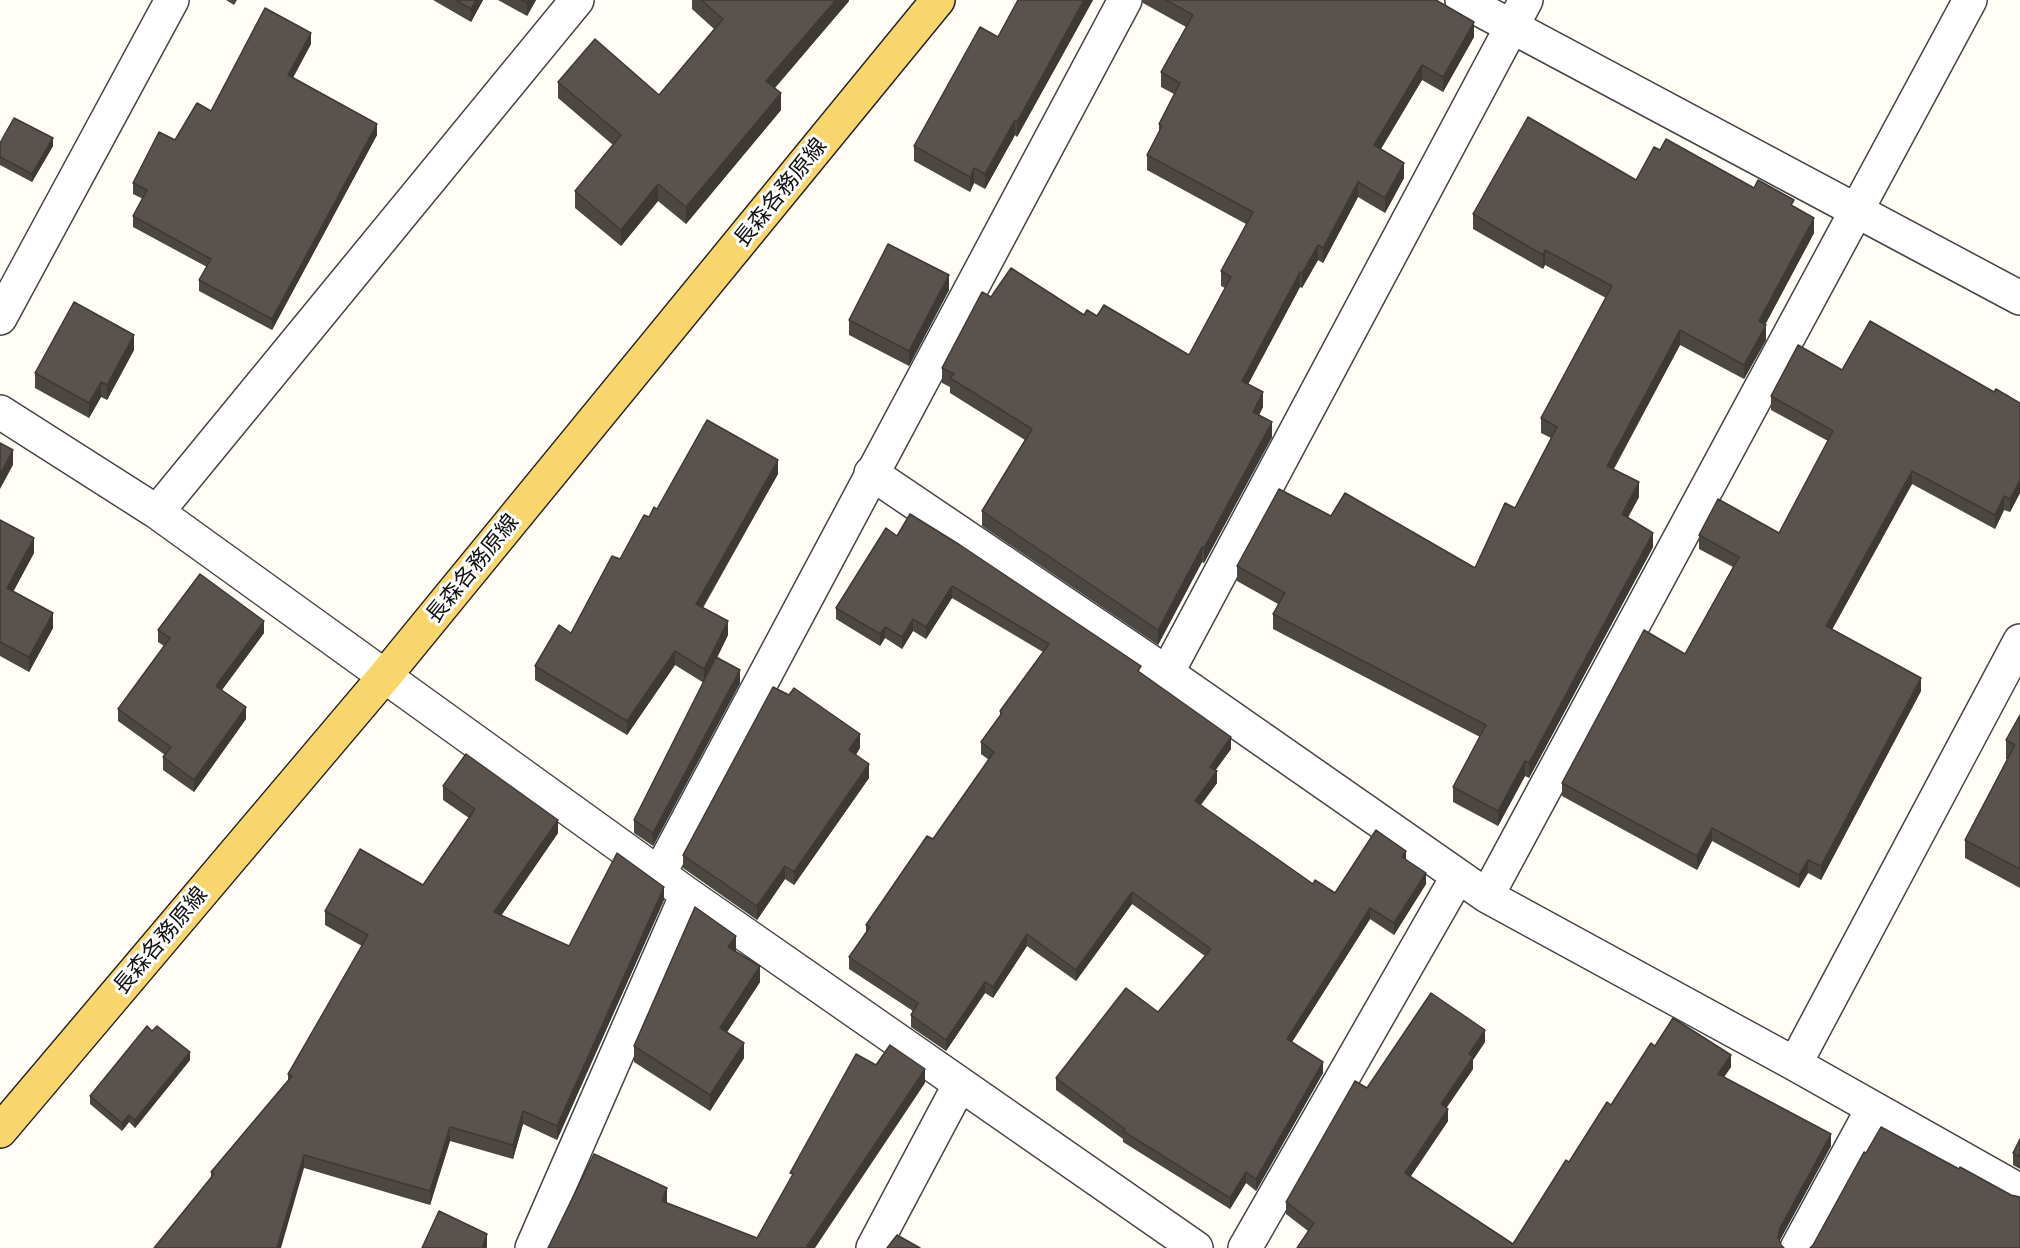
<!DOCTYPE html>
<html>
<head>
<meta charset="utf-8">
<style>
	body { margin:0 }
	canvas { display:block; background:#fffdf5 }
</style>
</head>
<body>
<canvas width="2020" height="1248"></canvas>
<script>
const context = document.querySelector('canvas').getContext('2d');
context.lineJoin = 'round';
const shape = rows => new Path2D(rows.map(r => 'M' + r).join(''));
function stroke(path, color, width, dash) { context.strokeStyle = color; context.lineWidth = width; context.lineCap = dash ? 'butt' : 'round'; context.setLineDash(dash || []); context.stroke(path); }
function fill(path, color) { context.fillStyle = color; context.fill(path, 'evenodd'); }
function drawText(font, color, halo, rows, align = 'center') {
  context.font = font + ' "Zilla Slab","Noto Sans JP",serif'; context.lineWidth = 6; context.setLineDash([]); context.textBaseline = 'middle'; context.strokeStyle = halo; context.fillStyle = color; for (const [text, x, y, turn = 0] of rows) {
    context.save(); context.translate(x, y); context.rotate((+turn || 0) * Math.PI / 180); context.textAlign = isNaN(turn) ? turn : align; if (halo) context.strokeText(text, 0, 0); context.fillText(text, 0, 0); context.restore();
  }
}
const minor = shape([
	[1462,0,2020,298],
	[0,318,172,0],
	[0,412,157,512,687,894,1196,1248],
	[871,473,1167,673,1487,896,1795,1064,2020,1191],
	[157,512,577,0],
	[1167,673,1526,0],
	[659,874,1125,0],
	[1487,896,1970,0],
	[1795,1064,2020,641],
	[532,1248,687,894],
	[873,1248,960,1084],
	[1245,1248,1458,876],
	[1797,1248,1873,1108]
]);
const major = shape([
	[0,1131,384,677,938,0]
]);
stroke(minor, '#444', 36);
stroke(major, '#222', 36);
stroke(minor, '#fff', 33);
stroke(major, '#f9d66b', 33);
fill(shape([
	[226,0,237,0,234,5],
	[433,0,483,0,471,22],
	[498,0,536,0,527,16],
	[692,0,849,0,849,1,775,88,781,110,686,224,658,201,621,246,575,208,575,191,613,145,558,98,558,82,659,95,714,29,692,9],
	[1018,0,1093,0,1017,137,1015,135,985,189,974,183,970,192,914,161,914,146,998,37],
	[1143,0,1436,0,1474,37,1443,92,1422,80,1381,149,1404,178,1385,213,1358,197,1323,263,1318,260,1302,288,1300,287,1248,384,1263,407,1259,415,1272,437,1204,563,1202,562,1158,645,982,526,982,511,1025,440,950,393,950,387,942,383,942,368,991,297,1084,315,1097,316,1189,355,1225,288,1221,286,1221,271,1246,224,1147,170,1147,155,1159,133,1159,124,1174,94,1161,87,1161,72,1186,27,1143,3],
	[311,44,293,78,377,135,272,330,199,291,199,280,207,267,133,227,133,216,143,199,133,194,133,183,175,140,211,111],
	[0,143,53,146,32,182,0,165],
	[1660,150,1754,188,1794,207,1814,233,1765,325,1766,340,1744,379,1680,345,1614,469,1639,497,1627,518,1653,547,1529,778,1525,776,1498,826,1453,802,1453,787,1480,737,1273,629,1273,614,1278,604,1237,581,1237,566,1331,516,1475,568,1515,508,1551,438,1541,433,1541,418,1606,298,1545,265,1543,269,1473,229,1473,214,1636,180],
	[949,290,909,366,849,335,849,320],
	[134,350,107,400,101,397,89,418,35,388,35,373],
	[1842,370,1994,392,2020,403,2020,493,2010,512,2004,510,1995,529,1912,484,1832,630,1921,691,1821,880,1808,873,1799,888,1712,841,1697,870,1562,796,1562,783,1685,654,1733,567,1699,549,1699,535,1779,533,1828,441,1771,410,1771,396],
	[778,474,703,608,728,635,717,658,740,683,653,846,634,833,634,820,704,683,675,665,627,735,535,680,535,666,571,633,649,517,657,509],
	[0,520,34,553,13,592,53,628,29,672,0,656],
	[897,536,1141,673,1231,749,1215,770,1217,783,1201,805,1313,884,1335,893,1406,860,1426,884,1394,935,1370,919,1292,1042,1323,1073,1256,1191,1246,1183,1230,1209,1123,1142,1123,1139,1056,1090,1056,1078,1158,1012,1205,956,1132,904,1076,981,1027,946,993,998,985,993,946,1051,911,1027,911,1015,913,1011,849,969,849,957,866,933,866,925,933,839,989,760,981,754,981,742,1000,716,1000,711,1043,652,952,598,926,639,913,631,902,649,885,638,880,646,836,619,836,608],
	[158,630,264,633,222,690,246,719,194,792,163,770,163,757,165,755,118,721,118,709,164,646,158,642],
	[2020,715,2020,888,1965,858,1965,840,2007,759,2006,759,2006,740],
	[860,748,856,755,869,778,794,885,785,879,757,920,683,868,683,855],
	[443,786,558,833,501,916,569,946,664,900,557,1140,523,1124,513,1159,450,1141,430,1205,304,1168,211,1177,211,1172,288,1080,288,1074,362,946,325,925,325,911,423,885,469,818,443,800],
	[736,951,760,982,727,1032,744,1058,710,1111,634,1062,634,1046],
	[1485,1042,1473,1060,1473,1069,1446,1108,1448,1121,1410,1177,1513,1244,1569,1162,1611,1105,1655,1046,1731,1067,1724,1077,1831,1146,1780,1240,1781,1245,1297,1248,1308,1231,1286,1214,1286,1202,1367,1088],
	[190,1060,135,1128,129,1122,122,1131,90,1104,90,1096],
	[2020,1139,2020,1169,2013,1165,2013,1153]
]), '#4d4742');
fill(shape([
	[476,0,483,0,471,22,471,9],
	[529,0,536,0,527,16,527,3],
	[836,0,849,0,849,1,766,98,766,81],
	[1084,0,1093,0,1017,137,1017,122],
	[1474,22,1474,37,1443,92,1443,77],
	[311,33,311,44,288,86,288,75],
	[1422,65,1422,80,1374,160,1374,145],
	[781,93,781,110,686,224,686,207],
	[1015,120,1015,135,985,189,985,174],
	[377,124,377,135,272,330,272,319],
	[53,138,53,146,32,182,32,174],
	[1404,163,1404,178,1385,213,1385,198],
	[974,168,974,183,970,192,970,177],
	[1358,182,1358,197,1323,263,1323,248],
	[658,184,658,201,621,246,621,230],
	[1814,218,1814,233,1759,336,1759,321],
	[1318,245,1318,260,1302,288,1302,273],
	[1545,250,1545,265,1543,269,1543,255],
	[1300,272,1300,287,1242,396,1242,381],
	[949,275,949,290,909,366,909,351],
	[1766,325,1766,340,1744,379,1744,365],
	[1680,330,1680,345,1607,480,1607,466],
	[134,335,134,350,107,400,107,385],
	[101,382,101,397,89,418,89,403],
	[1263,392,1263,407,1253,427,1253,412],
	[1272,422,1272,437,1204,563,1204,548],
	[13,450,13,465,0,489,0,475],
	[778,460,778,474,696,618,696,604],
	[1912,471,1912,484,1826,640,1826,626],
	[2020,480,2020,493,2010,512,2010,499],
	[1639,482,1639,497,1622,529,1622,514],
	[2004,496,2004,510,1995,529,1995,515],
	[1653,533,1653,547,1529,778,1529,763],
	[34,538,34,553,7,603,7,588],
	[1202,547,1202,562,1158,645,1158,630],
	[952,586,952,598,926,639,926,627],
	[53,613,53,628,29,672,29,657],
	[913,619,913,631,902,649,902,637],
	[264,621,264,633,216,698,216,686],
	[728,621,728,635,704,683,704,669],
	[885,627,885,638,880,646,880,634],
	[675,651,675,665,627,735,627,721],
	[740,670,740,683,653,846,653,833],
	[1921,678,1921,691,1821,880,1821,866],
	[246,707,246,719,194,792,194,780],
	[860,734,860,748,849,764,849,750],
	[1231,737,1231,749,1210,778,1210,767],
	[1525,761,1525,776,1498,826,1498,811],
	[869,764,869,778,794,885,794,872],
	[1217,771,1217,783,1195,812,1195,801],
	[558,820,558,833,494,926,494,912],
	[1712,828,1712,841,1697,870,1697,856],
	[1406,851,1406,862,1402,857],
	[1808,860,1808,873,1799,888,1799,875],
	[785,866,785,879,757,920,757,906],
	[1426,873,1426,884,1394,935,1394,923],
	[664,887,664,900,557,1140,557,1126],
	[1132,892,1132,904,1076,981,1076,970],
	[1370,908,1370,919,1287,1050,1287,1039],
	[1027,934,1027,946,993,998,993,987],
	[736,936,736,951,728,962,728,947],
	[760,966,760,982,720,1043,720,1028],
	[985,982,985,993,946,1051,946,1040],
	[1485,1030,1485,1042,1473,1060,1473,1069,1441,1116,1441,1104,1469,1054],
	[744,1043,744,1058,710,1111,710,1095],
	[190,1052,190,1060,135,1128,135,1120],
	[1731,1055,1731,1067,1718,1086,1718,1074],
	[1323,1062,1323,1073,1256,1191,1256,1179],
	[925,1069,925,1083,815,1248,807,1248,807,1246],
	[1448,1109,1448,1121,1405,1185,1405,1173],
	[523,1111,523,1124,513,1159,513,1145],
	[129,1115,129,1122,122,1131,122,1123],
	[450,1127,450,1141,430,1205,430,1191],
	[1831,1134,1831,1146,1780,1240,1778,1248,1778,1237,1780,1228],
	[304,1155,304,1168,281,1248,277,1248],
	[1246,1172,1246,1183,1230,1209,1230,1198],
	[667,1188,667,1202,662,1214,662,1201],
	[487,1234,487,1248,482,1248]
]), '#3f3936');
const building = shape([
	[456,0,476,0,471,9,456,0],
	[521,0,529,0,527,3,521,0],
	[701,0,836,0,766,81,781,93,686,207,658,184,621,230,575,191,621,135,558,82,595,39,659,95,723,19,701,0],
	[1018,0,1084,0,1017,122,1015,120,985,174,974,168,970,177,914,146,980,27,998,37,1018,0],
	[1166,0,1436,0,1474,22,1443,77,1422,65,1374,145,1404,163,1385,198,1358,182,1323,248,1318,245,1302,273,1300,272,1242,381,1263,392,1253,412,1272,422,1204,548,1202,547,1158,630,982,511,1032,429,950,378,954,374,942,368,982,292,991,297,1011,268,1084,315,1087,310,1097,316,1104,305,1189,355,1231,277,1221,271,1253,212,1147,155,1162,126,1159,124,1180,83,1161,72,1193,15,1166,0],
	[265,8,311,33,288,75,377,124,272,319,199,280,211,259,133,216,147,190,133,183,159,132,175,140,197,103,211,111,265,8],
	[1528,117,1636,180,1654,147,1660,150,1666,139,1754,188,1758,180,1794,200,1791,205,1814,218,1759,321,1766,325,1744,365,1680,330,1607,466,1639,482,1622,514,1653,533,1529,763,1525,761,1498,811,1453,787,1486,725,1273,614,1285,593,1237,566,1279,489,1331,516,1345,493,1475,568,1505,503,1515,508,1557,427,1541,418,1612,286,1545,250,1543,255,1473,214,1528,117],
	[14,118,53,138,32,174,0,157,0,143,14,118],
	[888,244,949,275,909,351,849,320,888,244],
	[74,302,134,335,107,385,101,382,89,403,35,373,74,302],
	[1870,321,1994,392,1996,389,2020,403,2020,480,2010,499,2004,496,1995,515,1912,471,1826,626,1921,678,1821,866,1808,860,1799,875,1712,828,1697,856,1562,783,1644,630,1685,654,1739,557,1699,535,1718,499,1779,533,1833,431,1771,396,1798,345,1842,370,1870,321],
	[707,420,778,460,696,604,728,621,704,669,675,651,627,721,535,666,559,625,571,633,612,556,620,559,644,515,649,517,654,507,657,509,707,420],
	[0,443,13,450,0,475,0,443],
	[910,514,960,545,1141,666,1138,671,1231,737,1210,767,1217,771,1195,801,1313,884,1315,880,1335,893,1376,830,1406,851,1402,857,1426,873,1394,923,1370,908,1287,1039,1323,1062,1256,1179,1246,1172,1230,1198,1123,1131,1125,1129,1056,1078,1126,988,1158,1012,1211,949,1132,892,1076,970,1027,934,993,987,985,982,946,1040,911,1015,918,1003,849,957,870,927,866,925,927,836,933,839,994,752,981,742,1002,713,1000,711,1049,644,952,586,926,627,913,619,902,637,885,627,880,634,836,608,886,528,897,536,910,514],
	[0,520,34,538,7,588,53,613,29,657,0,642,0,520],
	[200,574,264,621,216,686,246,707,194,780,163,757,171,747,118,709,170,638,158,630,200,574],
	[716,657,740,670,653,833,634,820,716,657],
	[773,687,789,695,794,688,860,734,849,750,869,764,794,872,785,866,757,906,683,855,773,687],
	[2020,715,2020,869,1965,840,2015,745,2006,740,2020,715],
	[466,754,558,820,494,912,569,946,617,853,664,887,557,1126,523,1111,513,1145,450,1127,430,1191,304,1155,277,1248,154,1248,214,1174,211,1172,292,1076,288,1074,368,935,325,911,360,849,423,885,475,809,443,786,466,754],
	[695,907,736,936,728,947,760,966,720,1028,744,1043,710,1095,634,1046,695,907],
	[1431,993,1485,1030,1469,1054,1473,1057,1441,1104,1448,1109,1405,1173,1513,1244,1566,1160,1569,1162,1607,1102,1611,1105,1651,1043,1655,1046,1673,1018,1731,1055,1718,1074,1831,1134,1780,1228,1778,1237,1781,1245,1784,1248,1297,1248,1314,1223,1286,1202,1355,1081,1367,1088,1431,993],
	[147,1026,152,1031,157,1026,190,1052,135,1120,129,1115,122,1123,90,1096,147,1026],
	[890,1045,925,1069,807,1246,810,1248,548,1248,594,1154,667,1188,662,1201,757,1238,793,1174,790,1173,856,1054,876,1065,890,1045],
	[1881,1127,1959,1169,1960,1167,2011,1195,2020,1197,2020,1248,1810,1248,1813,1245,1864,1152,1866,1153,1881,1127],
	[2020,1139,2020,1157,2013,1153,2020,1139],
	[439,1211,487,1234,482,1248,422,1248,439,1211],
	[897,1235,920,1248,887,1248,897,1235]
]);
fill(building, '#5a524d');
stroke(building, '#3f3936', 1.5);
drawText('22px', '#111', '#fff', [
	["長森各務原線",781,193,-51],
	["長森各務原線",473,569,-51],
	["長森各務原線",161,941,-50]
]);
</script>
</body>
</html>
